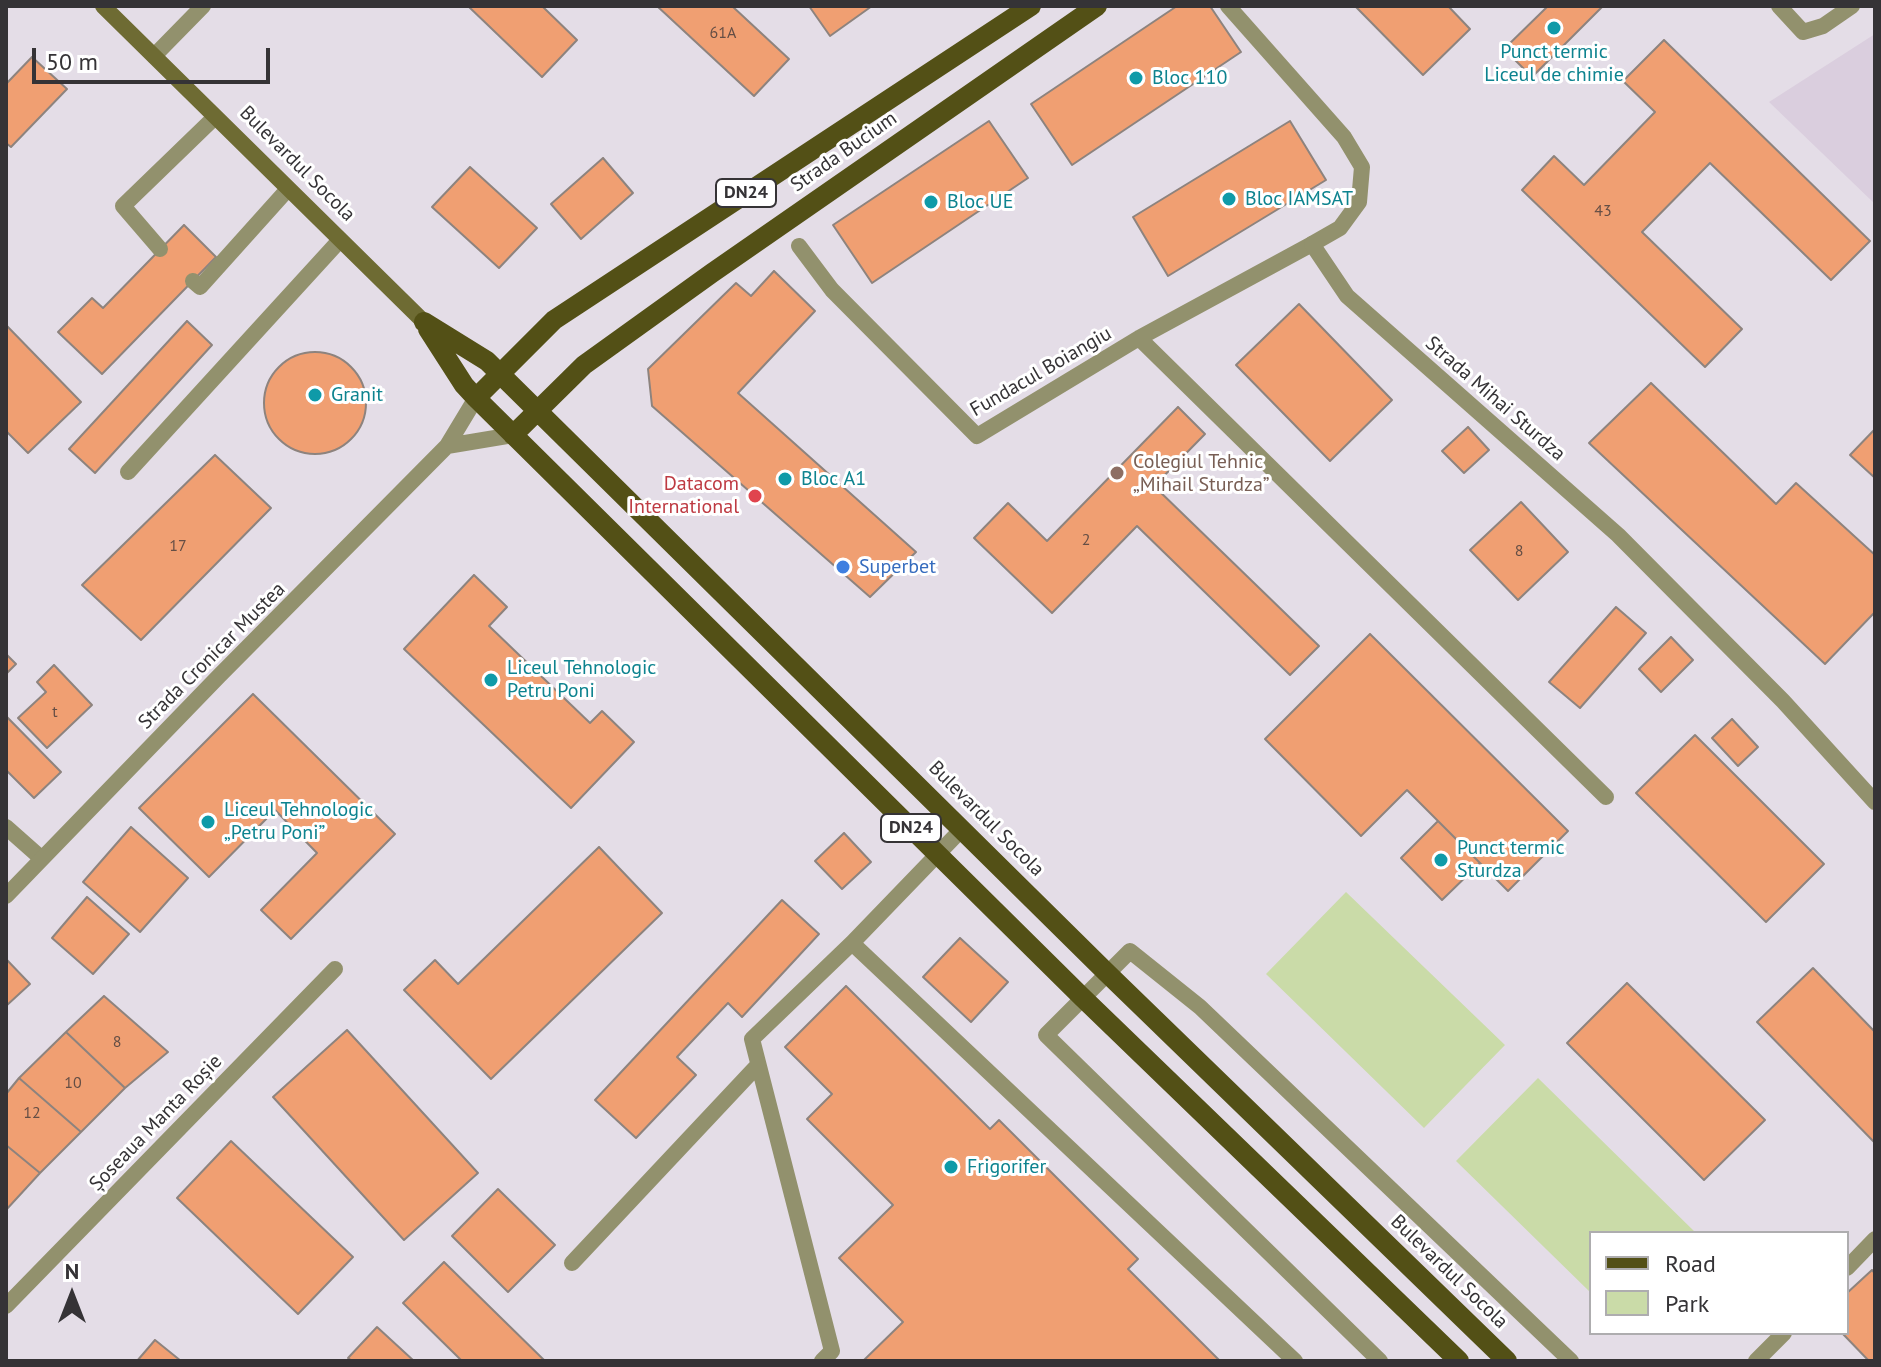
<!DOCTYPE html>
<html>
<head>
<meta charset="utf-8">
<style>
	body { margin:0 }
	#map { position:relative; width:1881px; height:1367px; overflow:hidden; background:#e4dde7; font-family:"PT Sans",sans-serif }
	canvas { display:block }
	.frame { position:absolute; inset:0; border:8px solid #353336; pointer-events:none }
	.legend { position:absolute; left:1589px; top:1231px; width:260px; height:104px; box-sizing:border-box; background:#fff; border:2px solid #aeadaf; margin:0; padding:10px 14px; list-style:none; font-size:24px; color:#353336 }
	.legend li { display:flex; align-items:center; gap:16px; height:40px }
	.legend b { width:40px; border:2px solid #aeadaf }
	.north { position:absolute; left:32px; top:1255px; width:80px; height:80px; -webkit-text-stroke:6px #fff; paint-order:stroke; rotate:0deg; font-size:22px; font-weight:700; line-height:32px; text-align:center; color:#353336 }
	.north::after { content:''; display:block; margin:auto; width:28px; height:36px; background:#353336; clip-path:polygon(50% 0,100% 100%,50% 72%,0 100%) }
	.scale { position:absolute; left:32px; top:48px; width:238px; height:36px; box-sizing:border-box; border:4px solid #353336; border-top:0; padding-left:10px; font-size:24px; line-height:28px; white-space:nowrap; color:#353336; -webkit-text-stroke:6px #fff; paint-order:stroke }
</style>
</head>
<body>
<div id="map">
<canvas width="1881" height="1367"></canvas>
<div class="frame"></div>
<ul class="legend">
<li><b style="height:10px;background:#535016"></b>Road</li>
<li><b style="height:22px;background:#cadba8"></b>Park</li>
</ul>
<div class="north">N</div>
<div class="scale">50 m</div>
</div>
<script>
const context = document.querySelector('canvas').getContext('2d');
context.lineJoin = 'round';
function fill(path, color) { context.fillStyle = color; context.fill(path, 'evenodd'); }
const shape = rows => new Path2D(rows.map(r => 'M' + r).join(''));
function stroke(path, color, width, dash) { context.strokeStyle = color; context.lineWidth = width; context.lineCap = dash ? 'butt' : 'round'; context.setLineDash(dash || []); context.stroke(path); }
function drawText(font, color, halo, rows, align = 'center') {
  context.font = font + ' "PT Sans",sans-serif'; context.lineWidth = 6; context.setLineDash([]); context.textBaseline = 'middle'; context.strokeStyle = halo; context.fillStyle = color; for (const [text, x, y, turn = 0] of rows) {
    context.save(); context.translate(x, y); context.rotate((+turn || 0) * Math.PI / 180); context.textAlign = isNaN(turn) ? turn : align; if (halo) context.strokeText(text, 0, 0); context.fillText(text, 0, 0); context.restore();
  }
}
fill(shape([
	[1875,34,1875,204,1769,102]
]), '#dacede');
fill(shape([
	[1346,892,1505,1045,1424,1128,1266,974],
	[1538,1078,1696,1233,1591,1233,1591,1293,1456,1161]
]), '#cadba8');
const building = shape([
	[468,6,542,6,577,40,542,77,468,6],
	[657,6,732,6,789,59,754,96,657,6],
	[809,6,872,6,830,36,809,6],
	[1177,6,1210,6,1241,52,1072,165,1031,104,1177,6],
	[1355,6,1448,6,1470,29,1423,75,1355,6],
	[1548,6,1603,6,1532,77,1504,49,1548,6],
	[1664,40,1870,241,1831,280,1710,163,1642,232,1742,329,1705,367,1522,190,1554,156,1584,185,1655,112,1623,81,1664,40],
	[32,57,67,89,11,147,6,143,6,84,32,57],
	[989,121,1028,178,872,283,833,225,989,121],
	[1290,121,1326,180,1168,276,1133,217,1290,121],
	[603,158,633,193,581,239,551,204,603,158],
	[470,167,537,228,499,268,432,207,470,167],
	[184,225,216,257,102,374,58,332,92,298,103,308,184,225],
	[774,271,815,311,738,393,916,552,870,597,652,406,648,369,736,283,751,296,774,271],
	[1299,304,1392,400,1330,461,1236,365,1299,304],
	[187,321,212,345,95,473,69,449,187,321],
	[6,325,81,402,28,453,6,431,6,325],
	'264 403a51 51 0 1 1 102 0a51 51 0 1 1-102 0Z',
	[1651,383,1776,504,1796,483,1875,555,1875,612,1825,664,1589,443,1651,383],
	[1178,407,1205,434,1154,486,1319,646,1290,675,1137,526,1052,613,974,538,1008,503,1047,541,1178,407],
	[1468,427,1489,450,1464,473,1442,451,1468,427],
	[1875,429,1875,478,1850,455,1875,429],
	[215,455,271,508,141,640,82,585,215,455],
	[1521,502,1568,552,1518,600,1470,550,1521,502],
	[474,575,507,607,489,626,590,723,602,711,634,742,571,808,404,649,474,575],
	[1616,607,1646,633,1580,708,1549,682,1616,607],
	[1370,634,1568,831,1508,891,1407,790,1361,836,1265,739,1370,634],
	[1671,637,1693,660,1661,692,1639,669,1671,637],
	[6,654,16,664,6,674,6,654],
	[54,665,92,705,47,748,18,718,46,692,37,682,54,665],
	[253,694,395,834,291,939,261,910,317,853,275,810,209,877,139,808,253,694],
	[6,716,61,772,34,798,6,770,6,716],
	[1732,719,1758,747,1738,766,1712,738,1732,719],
	[1695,735,1824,864,1766,922,1636,793,1695,735],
	[1438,821,1480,863,1442,900,1401,858,1438,821],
	[131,827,188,878,140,932,83,882,131,827],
	[844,833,871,862,842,889,815,861,844,833],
	[599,847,662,913,491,1079,404,990,435,960,458,984,599,847],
	[87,897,129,934,93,974,52,938,87,897],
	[782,900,819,934,742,1017,728,1003,677,1057,696,1075,636,1138,595,1100,782,900],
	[960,938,1008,982,971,1022,923,977,960,938],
	[6,959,30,984,6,1006,6,959],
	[1813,968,1875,1032,1875,1143,1757,1022,1813,968],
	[1627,983,1765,1120,1704,1180,1567,1043,1627,983],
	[846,986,990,1129,999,1120,1138,1259,1128,1269,1220,1361,863,1361,903,1322,839,1258,893,1205,807,1119,832,1094,785,1047,846,986],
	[104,996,168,1052,125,1088,66,1032,104,996],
	[347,1030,478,1173,404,1240,273,1097,347,1030],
	[66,1032,125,1088,81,1132,19,1078,66,1032],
	[19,1078,81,1132,40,1173,6,1145,6,1094,19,1078],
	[231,1141,353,1257,298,1314,177,1198,231,1141],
	[6,1145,40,1173,6,1210,6,1145],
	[498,1189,555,1245,508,1292,452,1236,498,1189],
	[444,1262,545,1361,462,1361,403,1303,444,1262],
	[1872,1270,1875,1274,1875,1361,1869,1361,1842,1333,1847,1333,1847,1293,1872,1270],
	[377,1327,414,1361,352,1361,348,1358,377,1327],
	[155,1340,181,1361,137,1361,155,1340]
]);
fill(building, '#f09f72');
stroke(building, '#8d837e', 2);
stroke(shape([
	[1779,6,1803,32,1823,26,1852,6],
	[799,246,832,290,977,436,1139,338,1312,244],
	[160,249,123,206,215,117],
	[193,281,200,287,288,189],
	[1139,338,1606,797],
	[128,472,340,240],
	[6,827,41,858],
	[852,943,1295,1361],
	[572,1263,758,1065],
	[1847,1268,1875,1239],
	[822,1361,832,1351,752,1039,852,943,962,829],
	[1380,1361,1046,1035,1130,951,1200,1007,1571,1361],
	[1756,1361,1784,1333]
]), '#92916d', 16);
stroke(shape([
	[1228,6,1344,137,1362,167,1359,202,1340,228,1312,244,1347,296,1618,535,1783,701,1875,802],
	[154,56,203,6],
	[447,446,513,435],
	[6,896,219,676,447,446,476,398],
	[6,1306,335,969]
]), '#92916d', 16);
stroke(shape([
	[103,6,424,322]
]), '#6e6b33', 16);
stroke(shape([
	[424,322,487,361,1107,973,1507,1361],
	[428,329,464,385,476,398,1083,998,1459,1361],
	[476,398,554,320,1031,6],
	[513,435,584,365,712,273,1097,6]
]), '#535016', 20);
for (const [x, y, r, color] of [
	[1554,28,8,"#0f9aa8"],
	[1136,78,8,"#0f9aa8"],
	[1229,199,8,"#0f9aa8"],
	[931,202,8,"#0f9aa8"],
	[315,395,8,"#0f9aa8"],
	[1117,473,8,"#8d6e63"],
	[785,479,8,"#0f9aa8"],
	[755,496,8,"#e0444e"],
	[843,567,8,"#3f7fe0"],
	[491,680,8,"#0f9aa8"],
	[208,822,8,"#0f9aa8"],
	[1441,860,8,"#0f9aa8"],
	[951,1167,8,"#0f9aa8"]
]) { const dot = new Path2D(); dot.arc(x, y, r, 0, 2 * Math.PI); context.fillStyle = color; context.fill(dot); stroke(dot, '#fff', 3); }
drawText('16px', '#644e45', null, [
	["61A",723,33],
	["43",1603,211],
	["2",1086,540],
	["17",178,546],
	["8",1519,551],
	["t",55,712],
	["8",117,1042],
	["10",73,1083],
	["12",32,1113]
]);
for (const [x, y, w] of [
	[746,193,60],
	[911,828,60]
]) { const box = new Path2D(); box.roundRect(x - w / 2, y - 14, w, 28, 6); context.fillStyle = '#fff'; context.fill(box); stroke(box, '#353336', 2); }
drawText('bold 18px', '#353336', null, [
	["DN24",746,193],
	["DN24",911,828]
]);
drawText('20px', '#0d838f', '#fff', [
	["Punct termic",1554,52,"center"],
	["Liceul de chimie",1554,75,"center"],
	["Bloc 110",1152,78],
	["Bloc IAMSAT",1245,199],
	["Bloc UE",947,202],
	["Granit",331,395],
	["Bloc A1",801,479],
	["Liceul Tehnologic",507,668],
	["Petru Poni",507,691],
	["Liceul Tehnologic",224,810],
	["„Petru Poni”",224,833],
	["Punct termic",1457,848],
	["Sturdza",1457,871],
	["Frigorifer",967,1167]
], 'left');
drawText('20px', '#353336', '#fff', [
	["Strada Bucium",844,152,-35],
	["Bulevardul Socola",297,164,45],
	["Fundacul Boiangiu",1041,372,-30],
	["Strada Mihai Sturdza",1495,399,41],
	["Strada Cronicar Mustea",212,656,-45],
	["Bulevardul Socola",986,819,45],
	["Șoseaua Manta Roșie",156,1123,-46],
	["Bulevardul Socola",1449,1272,44]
]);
drawText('20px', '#785e54', '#fff', [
	["Colegiul Tehnic",1133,462],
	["„Mihail Sturdza”",1133,485]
], 'left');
drawText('20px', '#be3a42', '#fff', [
	["Datacom",739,484],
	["International",739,507]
], 'right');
drawText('20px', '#366cbe', '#fff', [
	["Superbet",859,567]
], 'left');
</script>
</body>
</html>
